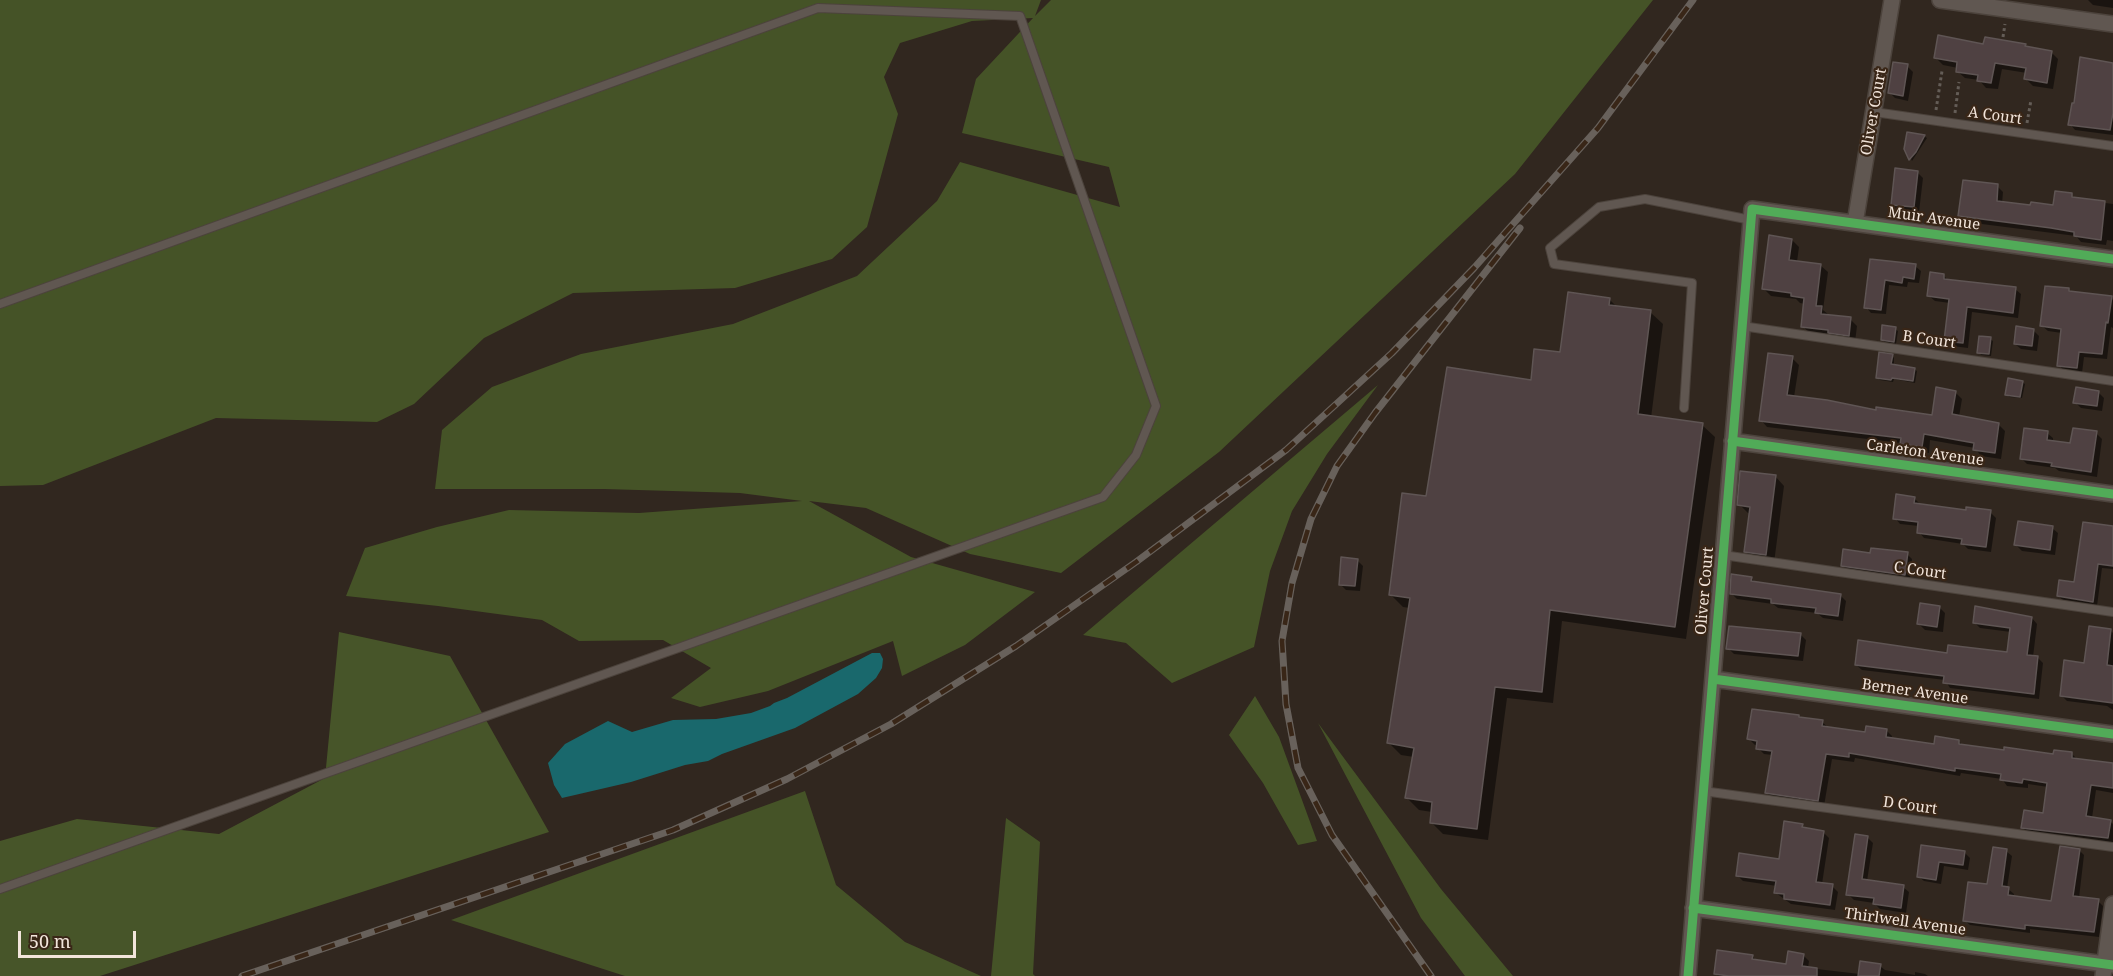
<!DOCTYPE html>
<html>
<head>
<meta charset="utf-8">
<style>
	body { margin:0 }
	#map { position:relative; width:2113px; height:976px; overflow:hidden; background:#31271f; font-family:"Noto Serif",serif }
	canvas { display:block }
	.scale { position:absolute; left:18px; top:931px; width:118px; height:27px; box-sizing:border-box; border:3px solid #f2e5db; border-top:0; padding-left:8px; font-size:18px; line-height:21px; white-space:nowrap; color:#f2e5db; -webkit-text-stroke:4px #392617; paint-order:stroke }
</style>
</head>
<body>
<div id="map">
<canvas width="2113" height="976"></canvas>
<div class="scale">50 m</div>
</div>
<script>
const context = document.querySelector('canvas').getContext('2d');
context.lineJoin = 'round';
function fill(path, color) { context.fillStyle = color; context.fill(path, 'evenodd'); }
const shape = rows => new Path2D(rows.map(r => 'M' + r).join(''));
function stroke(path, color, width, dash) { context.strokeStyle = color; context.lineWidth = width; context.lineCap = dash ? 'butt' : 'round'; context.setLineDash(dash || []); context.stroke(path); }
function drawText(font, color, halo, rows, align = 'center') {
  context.font = font + ' "Noto Serif",serif'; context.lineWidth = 4.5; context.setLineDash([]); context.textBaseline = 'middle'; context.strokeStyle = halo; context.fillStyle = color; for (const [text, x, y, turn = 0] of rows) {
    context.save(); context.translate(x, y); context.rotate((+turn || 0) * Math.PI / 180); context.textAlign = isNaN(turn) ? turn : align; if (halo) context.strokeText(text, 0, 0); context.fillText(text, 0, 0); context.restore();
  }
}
fill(shape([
	[339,632,450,656,549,832,100,976,0,976,0,841,77,819,219,834,325,778]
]), '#475529');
fill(shape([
	[0,0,1041,0,1035,16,1051,0,1653,0,1515,174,1219,452,1061,573,970,554,866,508,809,501,911,557,1035,592,965,645,902,676,893,641,768,691,700,707,671,698,711,668,663,640,579,641,542,620,438,606,346,596,365,548,437,527,509,510,639,513,802,501,740,493,604,489,435,489,442,430,492,387,581,354,733,324,857,276,937,201,960,162,1120,207,1109,167,962,133,976,79,1033,18,972,21,900,43,884,77,898,114,867,227,832,259,735,288,573,293,484,338,414,404,377,422,216,418,43,485,0,486],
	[1378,385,1327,454,1292,511,1270,571,1254,647,1172,683,1126,643,1083,635],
	[1255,696,1279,737,1317,841,1298,845,1263,783,1229,735],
	[1318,723,1441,889,1513,976,1465,976,1421,918],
	[805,791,836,885,905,942,981,976,625,976,451,920],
	[1006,818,1040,842,1033,974,1035,976,991,976]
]), '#455327');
fill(shape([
	[872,653,880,653,883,659,882,668,876,678,858,694,795,728,722,754,708,761,685,765,631,782,562,798,554,785,548,763,565,744,608,721,632,732,673,720,716,719,751,713,770,706,774,703,787,698]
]), '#19686c');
fill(shape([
	[2088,0,2113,0,2113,8,2093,5],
	[2025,45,2029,48,2051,52,2058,59,2053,89,2033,86,2026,79,2027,73,2002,69,1998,89,1986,88,1979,80,1965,78,1957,71,1958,68,1943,65,1936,58,1985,46],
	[2113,64,2113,135,2075,130,2070,124],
	[1907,66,1913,72,1908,101,1895,98,1889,92],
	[1924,136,1927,138,1912,161,1906,148],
	[1917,172,1923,178,1919,212,1898,210,1892,204],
	[1997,186,2003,192,2002,204,2055,207,2071,195,2076,199,2113,204,2113,241,2107,240,2106,245,2081,242,2076,236,1966,222,1960,216],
	[1792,240,1799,247,1797,262,1820,265,1828,272,1823,310,1829,315,1850,319,1857,326,1855,342,1810,333,1802,326,1805,304,1800,303,1796,299,1771,296,1763,288],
	[1872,261,1915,266,1921,271,1919,283,1908,282,1907,287,1889,285,1886,314,1871,313,1866,307],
	[1943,275,1949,281,2015,289,2021,294,2018,318,1972,312,1968,348,1952,346,1946,340,1950,303,1935,301,1929,296],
	[2068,290,2071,293,2111,298,2113,300,2113,328,2111,327,2107,359,2084,357,2082,373,2064,371,2059,365,2062,333,2048,331,2042,326],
	[1609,299,1618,308,1650,312,1663,324,1651,418,1702,425,1715,437,1686,639,1562,621,1553,703,1507,698,1488,840,1443,834,1431,822,1432,812,1419,810,1407,798,1414,757,1401,755,1389,743,1410,608,1403,607,1391,595,1427,498],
	[1895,329,1898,331,1896,344,1885,342,1882,340],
	[2033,330,2039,336,2037,351,2021,349,2015,344],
	[1990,339,1993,341,1991,356,1981,355,1979,352],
	[1892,356,1894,358,1894,366,1914,369,1917,371,1915,383,1894,379,1893,382,1880,380,1877,377],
	[1792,358,1799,365,1794,397,1877,412,1933,417,1955,392,1962,399,1959,417,1998,424,2005,431,2001,459,1981,456,1975,448,1930,440,1929,453,1908,450,1901,443,1767,427,1761,420],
	[2022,382,2025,384,2022,398,2009,397,2007,394],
	[2098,392,2104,398,2102,411,2081,408,2075,402],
	[2047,433,2053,438,2053,442,2072,445,2096,433,2102,439,2097,477,2059,471,2055,468,2027,464,2021,458],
	[1775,476,1784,486,1774,563,1755,561,1746,552,1751,514,1748,513,1739,504],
	[1914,498,1920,504,1967,512,1990,512,1996,518,1991,552,1968,549,1963,544,1924,538,1919,532,1919,526,1900,524,1895,518],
	[2052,528,2058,533,2055,555,2022,551,2016,545],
	[2113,528,2113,569,2102,568,2097,606,2063,600,2058,596,2076,584],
	[1872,554,1907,554,1912,559,1910,579,1848,571,1843,566],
	[1357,560,1363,566,1360,591,1346,590,1340,584],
	[1751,578,1756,583,1840,595,1846,601,1843,621,1823,618,1817,613,1778,608,1773,604,1737,599,1731,593],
	[1939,607,1945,613,1943,632,1925,630,1919,624],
	[2032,618,2037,624,2033,657,2038,658,2043,663,2039,699,1950,688,1945,680,1862,670,1856,665,1948,655,2008,654,2011,632,1980,628,1975,623],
	[2111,631,2113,633,2113,710,2107,706,2067,701,2061,695],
	[1800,634,1806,640,1803,661,1734,654,1728,648],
	[1799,716,1801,718,1822,722,1829,728,1866,734,1886,730,1892,736,1891,739,1935,746,1959,741,1963,746,2054,756,2072,754,2078,760,2113,764,2113,793,2096,790,2092,818,2110,821,2113,824,2113,843,2029,834,2023,828,2044,814,2048,787,2028,784,2028,788,2007,786,2002,779,1961,773,1960,776,1855,758,1854,762,1832,759,1824,806,1773,799,1767,793,1772,755,1764,754,1758,748,1758,745,1755,745,1749,739],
	[1802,825,1806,830,1823,832,1829,838,1822,884,1832,886,1838,892,1835,910,1791,904,1776,893,1777,886,1743,881,1737,875,1780,860],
	[1867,837,1873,843,1867,881,1903,887,1909,892,1906,913,1880,909,1874,903,1854,900,1848,894],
	[1923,847,1965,853,1970,858,1968,870,1944,866,1941,884,1924,881,1918,876],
	[2079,850,2084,855,2079,898,2098,901,2103,906,2099,937,2030,929,2030,933,1970,925,1964,920,1989,886,2006,851,2012,856,2007,888,2014,894,2013,898,2052,903],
	[1803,955,1809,961,1808,968,1860,974,1880,966,1885,970,1915,975,1915,972,1925,974,1928,976,1718,976,1715,973,1752,956,1757,961,1788,966]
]), '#0007');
const building = shape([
	[1938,35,1983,44,1985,37,2026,44,2025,46,2052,51,2047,83,2024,79,2026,68,1995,63,1991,83,1977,81,1978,75,1956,72,1957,62,1934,58,1938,35],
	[2080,57,2113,63,2113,113,2110,130,2068,125,2072,103,2074,103,2080,57],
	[1893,62,1908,64,1903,96,1888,93,1893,62],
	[1907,132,1925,135,1916,152,1909,160,1904,149,1907,132],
	[1895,168,1918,171,1914,207,1891,205,1895,168],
	[1963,180,1998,184,1997,201,2030,205,2031,202,2053,205,2055,191,2072,193,2072,197,2105,201,2101,240,2074,236,2074,232,2051,228,1958,216,1963,180],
	[1769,235,1792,239,1789,260,1821,264,1816,306,1822,306,1821,314,1851,317,1849,336,1828,333,1828,330,1801,327,1804,298,1791,296,1791,293,1762,289,1769,235],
	[1870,259,1916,264,1914,279,1903,277,1902,283,1885,280,1881,310,1864,308,1870,259],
	[1930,272,1944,274,1944,279,2016,287,2013,313,1967,307,1963,343,1944,341,1949,299,1927,296,1930,272],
	[2045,286,2069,288,2069,291,2112,296,2108,323,2106,322,2102,354,2079,352,2077,368,2057,366,2061,329,2040,326,2045,286],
	[1568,292,1610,298,1609,305,1651,310,1638,414,1703,423,1675,627,1550,610,1542,692,1495,687,1477,829,1430,823,1432,802,1405,798,1414,748,1387,743,1410,598,1389,595,1402,493,1426,496,1447,367,1531,380,1534,349,1560,352,1568,292],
	[1882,325,1896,327,1894,342,1881,340,1882,325],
	[2016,326,2034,329,2032,346,2014,344,2016,326],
	[1979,336,1991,337,1989,354,1977,353,1979,336],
	[1879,352,1893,354,1891,364,1915,368,1913,381,1892,378,1891,380,1876,378,1879,352],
	[1768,353,1793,356,1787,395,1827,400,1876,410,1876,407,1932,415,1936,387,1956,391,1952,414,1999,423,1995,453,1973,450,1974,443,1924,434,1922,447,1900,444,1901,438,1759,421,1768,353],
	[2008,378,2023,381,2020,397,2005,395,2008,378],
	[2076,387,2099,391,2097,406,2073,403,2076,387],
	[2024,428,2048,431,2047,440,2070,443,2073,428,2097,431,2091,472,2051,466,2052,463,2020,459,2024,428],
	[1740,471,1776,475,1766,555,1744,552,1750,507,1737,505,1740,471],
	[1896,494,1915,497,1914,503,1966,510,1966,507,1991,510,1986,547,1961,544,1962,539,1917,533,1918,522,1893,519,1896,494],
	[2018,521,2053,526,2050,550,2014,545,2018,521],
	[2083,522,2113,526,2113,566,2098,564,2093,602,2057,596,2059,580,2074,582,2083,522],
	[1871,548,1908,552,1905,575,1841,566,1843,549,1870,553,1871,548],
	[1341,557,1358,559,1355,586,1339,585,1341,557],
	[1731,574,1752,577,1751,581,1841,594,1838,616,1815,613,1816,608,1771,603,1771,599,1730,594,1731,574],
	[1920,603,1940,606,1937,627,1917,624,1920,603],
	[1975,606,2032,617,2027,655,2038,656,2034,694,1943,683,1944,676,1855,665,1858,640,1947,653,1948,645,2007,652,2010,628,1973,623,1975,606],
	[1729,626,1801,633,1798,656,1726,649,1729,626],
	[2089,626,2111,629,2107,665,2113,666,2113,703,2060,696,2064,660,2084,663,2089,626],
	[1752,709,1799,715,1799,717,1823,720,1822,726,1865,732,1866,726,1887,729,1886,737,1934,744,1935,736,1959,740,1959,744,2004,750,2004,747,2053,754,2054,750,2072,752,2072,758,2113,763,2113,788,2091,785,2086,816,2111,820,2108,838,2021,828,2024,810,2043,813,2047,783,2023,779,2022,783,2000,780,2001,774,1955,768,1955,771,1849,753,1849,757,1826,754,1818,801,1765,793,1772,751,1756,749,1757,741,1747,739,1752,709],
	[1784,821,1803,824,1802,827,1824,831,1816,882,1833,884,1830,905,1784,899,1784,894,1774,893,1776,881,1736,876,1739,853,1779,859,1784,821],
	[1855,834,1868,836,1862,879,1904,885,1901,908,1873,904,1874,898,1846,895,1855,834],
	[1921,845,1965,851,1963,865,1939,862,1936,880,1917,877,1921,845],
	[2060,846,2080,849,2073,896,2099,899,2094,932,2025,925,2025,929,1963,921,1968,882,1987,884,1993,847,2007,849,2002,886,2009,887,2008,895,2051,901,2060,846],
	[1717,950,1753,955,1752,959,1786,964,1788,951,1804,954,1802,966,1817,968,1817,976,1729,976,1714,974,1717,950],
	[1860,961,1881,964,1879,976,1858,976,1860,961]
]);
fill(building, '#4f4142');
stroke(building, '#5f5554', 1.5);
const service = shape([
	[1874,112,2113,146],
	[0,304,818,8,1020,16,1156,406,1136,455,1103,497,0,889],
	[1742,326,2113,381],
	[1684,408,1692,283,1554,264,1550,248,1599,207,1645,199,1751,220],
	[1723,555,2113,612],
	[1703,791,2113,847]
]);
const minor = shape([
	[1940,0,2113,24],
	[1855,223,1892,0],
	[1732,441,2113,494],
	[1713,679,2113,734],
	[1693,908,2113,965],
	[1688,976,1752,209,2113,259],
	[2103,976,2113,904]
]);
stroke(service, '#4c433c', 10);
stroke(minor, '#4c433c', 18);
stroke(shape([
	[2003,37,2005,24],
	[1936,110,1942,71],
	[1955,113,1959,82],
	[2027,123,2031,100]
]), '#645d57', 3, [3, 3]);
stroke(service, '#605751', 8);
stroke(minor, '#605751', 15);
const rail = shape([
	[242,976,673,830,787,779,891,724,1016,646,1136,562,1286,450,1392,353,1474,268,1598,128,1693,0],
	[1431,976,1332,835,1298,768,1286,704,1282,641,1292,583,1311,519,1337,466,1375,413,1520,228]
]);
stroke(rail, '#68615b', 7);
stroke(rail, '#392617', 4.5, [14]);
stroke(shape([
	[1732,441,2113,494],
	[1713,679,2113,734],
	[1693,908,2113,965],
	[1688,976,1752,209,2113,259]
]), '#51ab58', 9);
drawText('15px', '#f2e5db', '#392617', [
	["Oliver Court",1874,112,-80],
	["A Court",1995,116,8],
	["Muir Avenue",1934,219,8],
	["B Court",1929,340,8],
	["Carleton Avenue",1925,453,8],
	["C Court",1920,571,8],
	["Oliver Court",1705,591,-85],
	["Berner Avenue",1915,692,8],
	["D Court",1910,806,8],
	["Thirlwell Avenue",1905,922,8]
]);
</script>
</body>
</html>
